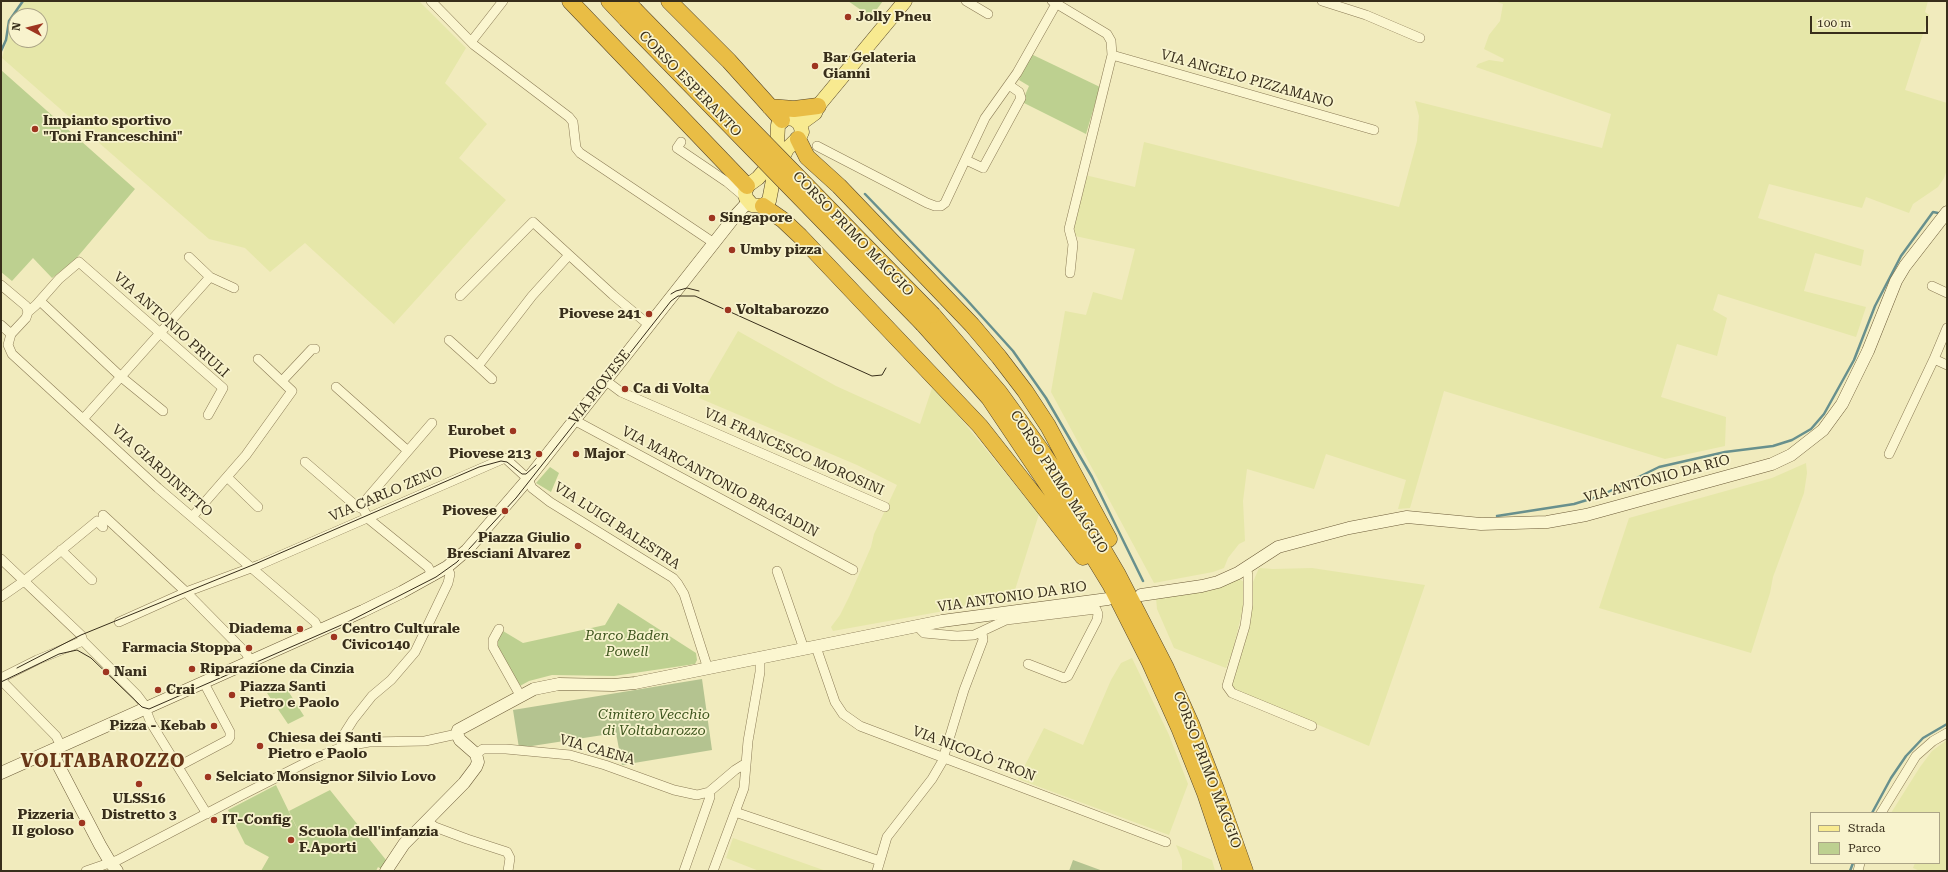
<!DOCTYPE html>
<html>
<head>
<meta charset="utf-8">
<style>
	body { margin:0 }
	#map { position:relative; width:1948px; height:872px; overflow:hidden; background:#f1ebbd; font-family:"Roboto Serif",serif }
	canvas { display:block }
	.frame { position:absolute; inset:0; border:2px solid #382e1b; pointer-events:none }
	.legend { position:absolute; left:1810px; top:812px; width:130px; height:52px; box-sizing:border-box; background:#f8f3cd; border:1px solid #aba486; margin:0; padding:5px 7px; list-style:none; font-size:12px; color:#382e1b }
	.legend li { display:flex; align-items:center; gap:8px; height:20px }
	.legend b { width:20px; border:1px solid #aba486 }
	.north { position:absolute; left:8px; top:8px; width:40px; height:40px; box-sizing:border-box; background:#f8f3cd; border:1px solid #aba486; border-radius:50%; rotate:277deg; font-size:11px; font-weight:700; line-height:16px; text-align:center; color:#382e1b }
	.north::after { content:''; display:block; margin:auto; width:14px; height:18px; background:#9e3520; clip-path:polygon(50% 0,100% 100%,50% 72%,0 100%) }
	.scale { position:absolute; left:1810px; top:16px; width:118px; height:18px; box-sizing:border-box; border:2px solid #382e1b; border-top:0; padding-left:5px; font-size:12px; line-height:14px; white-space:nowrap; color:#382e1b; -webkit-text-stroke:3px #f8f3cd; paint-order:stroke }
</style>
</head>
<body>
<div id="map">
<canvas width="1948" height="872"></canvas>
<div class="frame"></div>
<ul class="legend">
<li><b style="height:5px;background:#f8ea90"></b>Strada</li>
<li><b style="height:11px;background:#bdd090"></b>Parco</li>
</ul>
<div class="north">N</div>
<div class="scale">100 m</div>
</div>
<script>
const context = document.querySelector('canvas').getContext('2d');
context.lineJoin = 'round';
function fill(path, color) { context.fillStyle = color; context.fill(path, 'evenodd'); }
const shape = rows => new Path2D(rows.map(r => 'M' + r).join(''));
function stroke(path, color, width, dash) { context.strokeStyle = color; context.lineWidth = width; context.lineCap = dash ? 'butt' : 'round'; context.setLineDash(dash || []); context.stroke(path); }
function drawText(font, color, halo, rows, align = 'center') {
  context.font = font + ' "Roboto Serif",serif'; context.lineWidth = 3.5; context.setLineDash([]); context.textBaseline = 'middle'; context.strokeStyle = halo; context.fillStyle = color; for (const [text, x, y, turn = 0] of rows) {
    context.save(); context.translate(x, y); context.rotate((+turn || 0) * Math.PI / 180); context.textAlign = isNaN(turn) ? turn : align; if (halo) context.strokeText(text, 0, 0); context.fillText(text, 0, 0); context.restore();
  }
}
fill(shape([
	[24,1,419,1,466,48,445,83,487,124,459,158,506,200,394,324,397,327,305,243,270,272,245,248,209,239,2,58,13,20],
	[16,16,40,16,40,40,16,40],
	[1495,1,1928,1,1925,12,1929,15,1905,90,1947,103,1947,170,1944,178,1938,187,1913,204,1909,213,1866,197,1862,208,1769,184,1758,218,1864,250,1861,266,1815,253,1804,291,1866,307,1856,337,1718,294,1713,310,1727,318,1717,356,1677,344,1661,397,1726,417,1725,446,1665,459,1444,391,1410,508,1398,509,1406,480,1326,454,1314,489,1247,469,1243,501,1245,541,1239,544,1228,558,1224,568,1213,572,1154,583,1051,392,1065,311,1086,315,1093,292,1122,300,1135,249,1075,236,1073,224,1085,175,1135,187,1144,142,1399,207,1417,141,1419,116,1415,101,1602,148,1611,114,1476,67,1478,64,1489,60,1503,62,1504,59,1484,49,1489,35,1500,21,1503,4],
	[738,331,836,386,920,424,933,385,1039,514,1014,593,1005,600,833,631,831,627,840,615,849,597,871,547,874,534,897,485,857,465,699,398],
	[1806,463,1807,473,1804,493,1773,577,1770,593,1751,653,1599,608,1629,518,1772,478],
	[1259,568,1273,569,1312,568,1425,585,1369,746,1244,694,1230,686,1250,604,1253,582],
	[1239,579,1244,582,1243,608,1233,650,1226,668,1174,648,1157,609,1156,598,1209,591],
	[1132,658,1169,735,1188,784,1169,835,1018,779,1044,728,1083,745,1111,680,1121,663],
	[1947,740,1947,871,1920,871,1913,868,1915,863,1939,863,1939,813,1891,813,1920,767,1932,751],
	[733,838,826,871,759,871,726,858],
	[1176,845,1212,860,1215,871,1182,871,1182,860]
]), '#e6e7a9');
fill(shape([
	[848,1,883,1,871,17],
	[1031,54,1100,87,1086,134,1022,102,1029,86,1019,80],
	[1,70,135,189,74,261,52,278,33,258,12,281,1,272],
	[550,467,559,473,551,492,536,483],
	[618,603,696,653,697,660,695,664,614,676,552,675,529,681,518,687,496,646,496,639,503,631,523,643,605,625],
	[283,683,304,716,288,724,267,693],
	[276,785,306,847,289,811,330,790,386,860,381,869,378,867,376,871,261,871,269,857,245,844,228,810]
]), '#bdd090');
fill(shape([
	[702,679,712,750,622,765,616,733,519,748,513,710],
	[1073,860,1103,871,1069,871]
]), '#b4c390');
stroke(shape([
	[1,51,6,40,9,21,23,1],
	[865,194,966,299,1013,351,1046,398,1092,477,1143,581],
	[1497,516,1574,504,1600,496,1659,467,1725,452,1773,446,1792,440,1811,429,1824,414,1854,360,1875,306,1901,256,1933,212,1938,213],
	[1872,813,1891,778,1906,756,1923,738,1947,724],
	[1850,871,1853,863]
]), '#68908d', 2.5);
const street = shape([
	[431,1,474,45,569,117,573,122,576,148,580,153,714,243],
	[966,1,988,14],
	[1052,1,1107,34,1111,41,1112,55,1374,130],
	[1322,1,1366,15,1420,38],
	[471,42,503,1],
	[681,142,677,148,727,182,746,198],
	[817,146,927,203,935,206,941,206,945,203,985,118,1017,73,1056,4],
	[966,160,983,168,1021,98,1019,92,1009,85],
	[189,257,210,277,234,288],
	[1070,273,1073,244,1069,229,1112,55],
	[1,285,26,306,28,312],
	[1932,286,1947,293],
	[460,296,533,222,613,295,649,325],
	[40,301,120,376,163,411],
	[1,325,11,334],
	[449,340,478,366,532,296,569,255],
	[8,345,12,354,158,488,315,622,319,630],
	[8,345,11,334,26,318,28,312,36,305,59,279,79,262,223,388,208,415],
	[1934,359,1947,328],
	[478,366,492,379],
	[605,380,621,392,885,507],
	[282,381,312,349,315,349],
	[336,387,408,451],
	[84,418,210,277],
	[574,420,853,570],
	[1889,454,1934,359,1947,365],
	[305,462,356,506,363,509,370,520,428,567,433,576],
	[227,477,258,507],
	[363,509,365,501,432,423],
	[103,515,186,592,246,653,251,662],
	[192,517,246,455,292,391,258,359],
	[61,550,92,580],
	[1,559,81,635,83,641,137,695,143,703,151,723,207,814],
	[1246,568,1248,575,1248,605,1245,626,1227,686,1232,693,1312,726],
	[777,571,804,649],
	[1,597,24,581,97,521,103,527],
	[119,622,186,592,259,565,505,458,528,479,532,488,550,502,673,578,678,584,684,594,708,669],
	[920,626,921,630,924,633,957,636,974,635,1006,620,1096,609,1098,614,1097,620,1068,676,1064,678,1028,664],
	[499,629,493,640,493,647,520,695],
	[816,647,835,702,843,714,860,726,1166,842],
	[1,678,37,660,83,641],
	[1,680,56,736,61,746],
	[342,747,341,739,353,720,372,696,391,680,415,652,448,583,450,574,447,567],
	[476,754,483,749,506,749,570,755,605,765,674,790,697,795,709,792,735,770,743,765,746,765],
	[179,766,228,740,230,737,230,732,204,683],
	[735,812,880,861],
	[1881,813,1916,756,1933,741,1947,733],
	[427,821,435,827,467,839,507,852,510,858,508,871],
	[86,871,118,860,240,796,313,759,342,747,369,742,425,741,457,734],
	[684,871,710,797,709,792],
	[713,871,744,788,748,741,760,672,760,658],
	[877,871,887,837,932,779,942,762,964,690,983,640,982,633],
	[1858,871,1860,863]
]);
const secondary = shape([
	[1141,595,1202,586,1218,582,1238,573,1278,547,1349,528,1407,517,1481,524,1547,522,1586,515,1772,464,1791,455,1823,430,1842,404,1868,351,1896,281,1905,266,1947,212],
	[51,751,100,845,110,862,117,871],
	[1,773,363,611,402,592,447,567,467,550,528,479,736,215,748,202],
	[386,871,404,844,464,783,476,767,478,762,476,754,460,740,457,734,458,730,534,689,559,684,613,685,635,683,942,621,1108,599]
]);
const primary = shape([
	[786,118,794,119,800,124,802,132,800,136,787,149,774,175,769,201,763,206,752,205,746,198,745,192,747,186,758,178,764,171,777,145,778,125,786,118],
	[800,124,815,113,818,106,905,1]
]);
const highway = shape([
	[570,1,747,186],
	[609,1,626,19],
	[626,1,635,10],
	[669,1,729,61,782,120],
	[770,107,794,109,818,106],
	[798,139,807,157,839,186,972,325,999,357,1025,391,1048,426,1109,539],
	[763,206,783,220,800,236,980,426,1083,557],
	[933,315,999,392,1041,450,1076,503,1117,573,1166,668,1192,726,1216,789,1245,871],
	[923,324,989,398,1069,517,1110,584,1150,663,1180,730,1205,793,1231,871]
]);
stroke(street, '#8a7a55', 10);
stroke(secondary, '#6c5b38', 13);
stroke(primary, '#57472a', 15);
stroke(highway, '#57472a', 17);
stroke(street, '#fbf6d0', 9);
stroke(secondary, '#fbf6d0', 12);
stroke(primary, '#f8ea90', 14);
stroke(highway, '#e9bd45', 16);
stroke(shape([
	[671,294,676,291,687,288,699,291],
	[17,668,81,635,255,564,479,467,501,461,507,462,522,474,526,474,536,465],
	[1,682,59,654,77,650,91,658,142,707,149,709,346,623,436,577,457,562,516,498,671,301,678,296,695,296,872,376,882,375,886,368]
]), '#382e1b', 1);
const highwayBridge = shape([
	[635,10,933,315],
	[626,19,923,324]
]);
stroke(highwayBridge, '#57472a', 17, []);
stroke(highwayBridge, '#e9bd45', 16);
for (const [x, y, r, color] of [
	[848,17,4,"#9e3520"],
	[815,66,4,"#9e3520"],
	[35,129,4,"#9e3520"],
	[712,218,4,"#9e3520"],
	[732,250,4,"#9e3520"],
	[728,310,4,"#9e3520"],
	[649,314,4,"#9e3520"],
	[625,389,4,"#9e3520"],
	[513,431,4,"#9e3520"],
	[539,454,4,"#9e3520"],
	[576,454,4,"#9e3520"],
	[505,511,4,"#9e3520"],
	[578,546,4,"#9e3520"],
	[300,629,4,"#9e3520"],
	[334,637,4,"#9e3520"],
	[249,648,4,"#9e3520"],
	[192,669,4,"#9e3520"],
	[106,672,4,"#9e3520"],
	[158,690,4,"#9e3520"],
	[232,695,4,"#9e3520"],
	[214,726,4,"#9e3520"],
	[260,746,4,"#9e3520"],
	[208,777,4,"#9e3520"],
	[139,784,4,"#9e3520"],
	[214,820,4,"#9e3520"],
	[82,823,4,"#9e3520"],
	[291,840,4,"#9e3520"]
]) { const dot = new Path2D(); dot.arc(x, y, r, 0, 2 * Math.PI); context.fillStyle = color; context.fill(dot); stroke(dot, '#f8f3cd', 1.5); }
drawText('bold 14px', '#382e1b', '#f8f3cd', [
	["Jolly Pneu",856,17],
	["Bar Gelateria",823,58],
	["Gianni",823,74],
	["Impianto sportivo",43,121],
	["\"Toni Franceschini\"",43,137],
	["Singapore",720,218],
	["Umby pizza",740,250],
	["Voltabarozzo",736,310],
	["Piovese 241",641,314,"right"],
	["Ca di Volta",633,389],
	["Eurobet",505,431,"right"],
	["Piovese 213",531,454,"right"],
	["Major",584,454],
	["Piovese",497,511,"right"],
	["Piazza Giulio",570,538,"right"],
	["Bresciani Alvarez",570,554,"right"],
	["Diadema",292,629,"right"],
	["Centro Culturale",342,629],
	["Civico140",342,645],
	["Farmacia Stoppa",241,648,"right"],
	["Riparazione da Cinzia",200,669],
	["Nani",114,672],
	["Piazza Santi",240,687],
	["Pietro e Paolo",240,703],
	["Crai",166,690],
	["Pizza - Kebab",206,726,"right"],
	["Chiesa dei Santi",268,738],
	["Pietro e Paolo",268,754],
	["Selciato Monsignor Silvio Lovo",216,777],
	["ULSS16",139,799,"center"],
	["Distretto 3",139,815,"center"],
	["Pizzeria",74,815,"right"],
	["II goloso",74,831,"right"],
	["IT-Config",222,820],
	["Scuola dell'infanzia",299,832],
	["F.Aporti",299,848]
], 'left');
drawText('14px', '#382e1b', '#f8f3cd', [
	["VIA ANGELO PIZZAMANO",1247,79,16],
	["CORSO ESPERANTO",690,84,46],
	["CORSO PRIMO MAGGIO",853,234,46],
	["VIA ANTONIO PRIULI",171,325,42],
	["VIA PIOVESE",600,387,-52],
	["VIA FRANCESCO MOROSINI",794,452,24],
	["VIA GIARDINETTO",162,471,42],
	["VIA ANTONIO DA RIO",1657,479,-15],
	["VIA MARCANTONIO BRAGADIN",720,482,28],
	["CORSO PRIMO MAGGIO",1059,482,57],
	["VIA CARLO ZENO",386,494,-23],
	["VIA LUIGI BALESTRA",617,526,33],
	["VIA ANTONIO DA RIO",1012,597,-8],
	["VIA CAENA",597,750,16],
	["VIA NICOLÒ TRON",974,754,21],
	["CORSO PRIMO MAGGIO",1207,770,69]
]);
drawText('italic 14px', '#3f561f', '#f8f3cd', [
	["Parco Baden",627,636],
	["Powell",627,652],
	["Cimitero Vecchio",654,715],
	["di Voltabarozzo",654,731]
]);
context.letterSpacing = '1px';
drawText('bold 18px', '#683617', '#f8f3cd', [
	["VOLTABAROZZO",103,762]
]);
context.letterSpacing = '0px';
</script>
</body>
</html>
